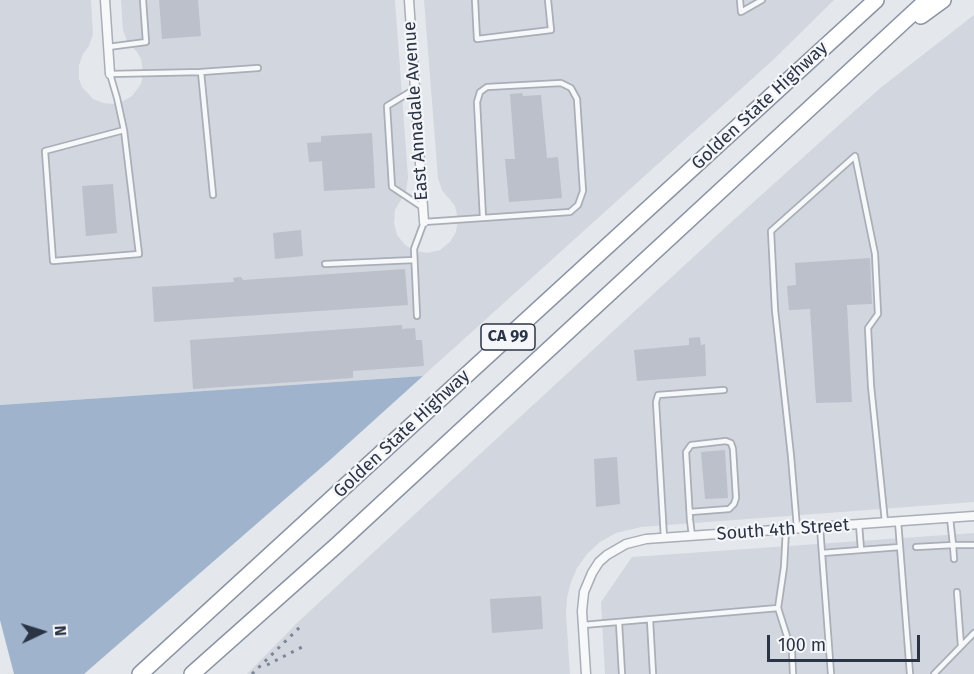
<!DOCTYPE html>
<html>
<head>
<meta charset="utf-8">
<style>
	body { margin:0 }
	#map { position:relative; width:974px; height:674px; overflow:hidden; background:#e4e7ec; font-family:"Fira Sans",sans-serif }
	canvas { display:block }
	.north { position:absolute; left:12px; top:602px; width:60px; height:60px; -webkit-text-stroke:4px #f4f6f9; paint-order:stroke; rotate:86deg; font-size:16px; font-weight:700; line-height:24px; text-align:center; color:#2b3445 }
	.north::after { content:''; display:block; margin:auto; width:21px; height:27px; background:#2b3445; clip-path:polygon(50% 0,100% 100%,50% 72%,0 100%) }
	.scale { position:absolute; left:767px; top:635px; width:153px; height:27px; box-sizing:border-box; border:3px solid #2b3445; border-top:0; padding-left:8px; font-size:18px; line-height:21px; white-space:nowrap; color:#2b3445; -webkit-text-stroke:4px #f4f6f9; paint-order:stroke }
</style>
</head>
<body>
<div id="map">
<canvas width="974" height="674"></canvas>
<div class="north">N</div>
<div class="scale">100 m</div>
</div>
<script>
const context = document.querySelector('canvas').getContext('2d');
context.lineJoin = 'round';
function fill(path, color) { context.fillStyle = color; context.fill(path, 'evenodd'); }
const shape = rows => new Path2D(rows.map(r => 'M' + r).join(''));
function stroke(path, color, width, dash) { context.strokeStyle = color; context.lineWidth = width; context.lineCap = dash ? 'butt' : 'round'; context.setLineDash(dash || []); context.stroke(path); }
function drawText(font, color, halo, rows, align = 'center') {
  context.font = font + ' "Fira Sans",sans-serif'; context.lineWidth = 4.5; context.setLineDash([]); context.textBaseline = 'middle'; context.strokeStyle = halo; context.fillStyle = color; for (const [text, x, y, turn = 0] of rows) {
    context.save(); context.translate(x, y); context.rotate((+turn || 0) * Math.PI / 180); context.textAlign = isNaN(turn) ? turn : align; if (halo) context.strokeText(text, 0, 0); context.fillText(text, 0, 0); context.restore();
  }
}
fill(shape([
	[0,0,91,0,93,34,89,46,83,54,79,65,79,79,82,87,93,99,103,103,113,104,123,101,132,96,141,84,143,74,141,59,137,52,127,41,123,30,121,0,395,0,408,177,406,191,395,210,394,223,397,235,405,245,415,251,428,253,440,250,450,242,456,232,458,219,455,206,442,190,438,178,424,0,834,0,773,60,423,376,0,405],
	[974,15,974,502,641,527,616,533,600,542,587,554,577,568,571,582,567,598,566,614,570,674,247,674,298,622,727,226,879,89],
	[974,533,974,674,605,674,601,602,632,557]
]), '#d2d6de');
fill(shape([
	[423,376,330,460,84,674,14,674,0,620,0,405]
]), '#9fb4cc');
fill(shape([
	[159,0,198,0,201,36,162,39],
	[522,93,523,96,541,95,547,158,558,157,562,198,509,202,505,159,515,159,510,94],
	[372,133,375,188,324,191,322,161,309,162,307,143,321,142,321,136],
	[113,184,117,233,86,236,82,186],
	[301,230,303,256,275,259,273,233],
	[870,258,872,304,847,305,852,402,816,403,810,309,789,310,787,286,796,285,795,263],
	[405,269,408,305,154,322,152,287,234,282,233,278,241,277,243,280],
	[402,325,402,329,415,328,416,340,422,340,424,366,353,371,353,378,193,389,190,340],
	[700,337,701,345,705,344,706,376,637,381,634,350,689,345,689,338],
	[725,450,728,498,705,499,701,452],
	[617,457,620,504,596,507,594,459],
	[541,596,543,629,492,633,490,599]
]), '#bbc0ca');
const service = shape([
	[475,0,477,39,551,30,548,0],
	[740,0,741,12,762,0],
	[108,47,146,42,143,0],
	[201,72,213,195],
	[415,89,387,106,392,187,422,207],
	[124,130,45,151,53,261,139,254,124,130,117,98,110,74,201,72,258,68],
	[325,264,414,260],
	[417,316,414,249,424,222,570,212,578,205,583,191,577,99,571,88,561,83,487,87,480,92,477,102,483,218],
	[690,512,729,509,734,504,736,498,733,449,731,443,726,441,691,445,686,452,690,520,692,536],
	[950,518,953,545,974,545],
	[898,521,910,674],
	[859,524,861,550],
	[820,527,831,674],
	[797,528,791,456,775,310,771,231,855,156,875,254,878,314,868,328,871,386,885,522],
	[786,529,784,567,778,608,792,652,793,674],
	[664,538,656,402,658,395,724,390],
	[916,547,953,545,954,559],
	[822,553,900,547],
	[957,592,961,646],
	[650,620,653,674],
	[619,623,622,674],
	[583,625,778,608],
	[934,674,974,633]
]);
const minor = shape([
	[105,0,110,74],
	[409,0,424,222],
	[586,674,582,611,584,592,592,573,599,562,607,555,626,544,646,539,974,516]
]);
const motorway = shape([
	[921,16,943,0],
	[140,674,876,0],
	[192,674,337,545,927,0]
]);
stroke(service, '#a9aeb7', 8);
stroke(minor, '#a9aeb7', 11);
stroke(motorway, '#8b94a3', 18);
stroke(service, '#f7f8fa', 4.5);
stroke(minor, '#f7f8fa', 8);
stroke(motorway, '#fff', 15);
stroke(shape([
	[267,665,306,645],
	[252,674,302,625]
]), '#7d8696', 3, [3, 6]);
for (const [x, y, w] of [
	[508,337,54]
]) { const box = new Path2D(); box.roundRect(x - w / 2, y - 13, w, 26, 4.5); context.fillStyle = '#f4f6f9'; context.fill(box); stroke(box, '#2b3445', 1.5); }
drawText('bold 16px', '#2b3445', null, [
	["CA 99",508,337]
]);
drawText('18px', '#2b3445', '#f4f6f9', [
	["Golden State Highway",760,106,-43],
	["East Annadale Avenue",416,111,-94],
	["Golden State Highway",402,434,-43],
	["South 4th Street",783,530,-4]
]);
</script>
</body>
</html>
